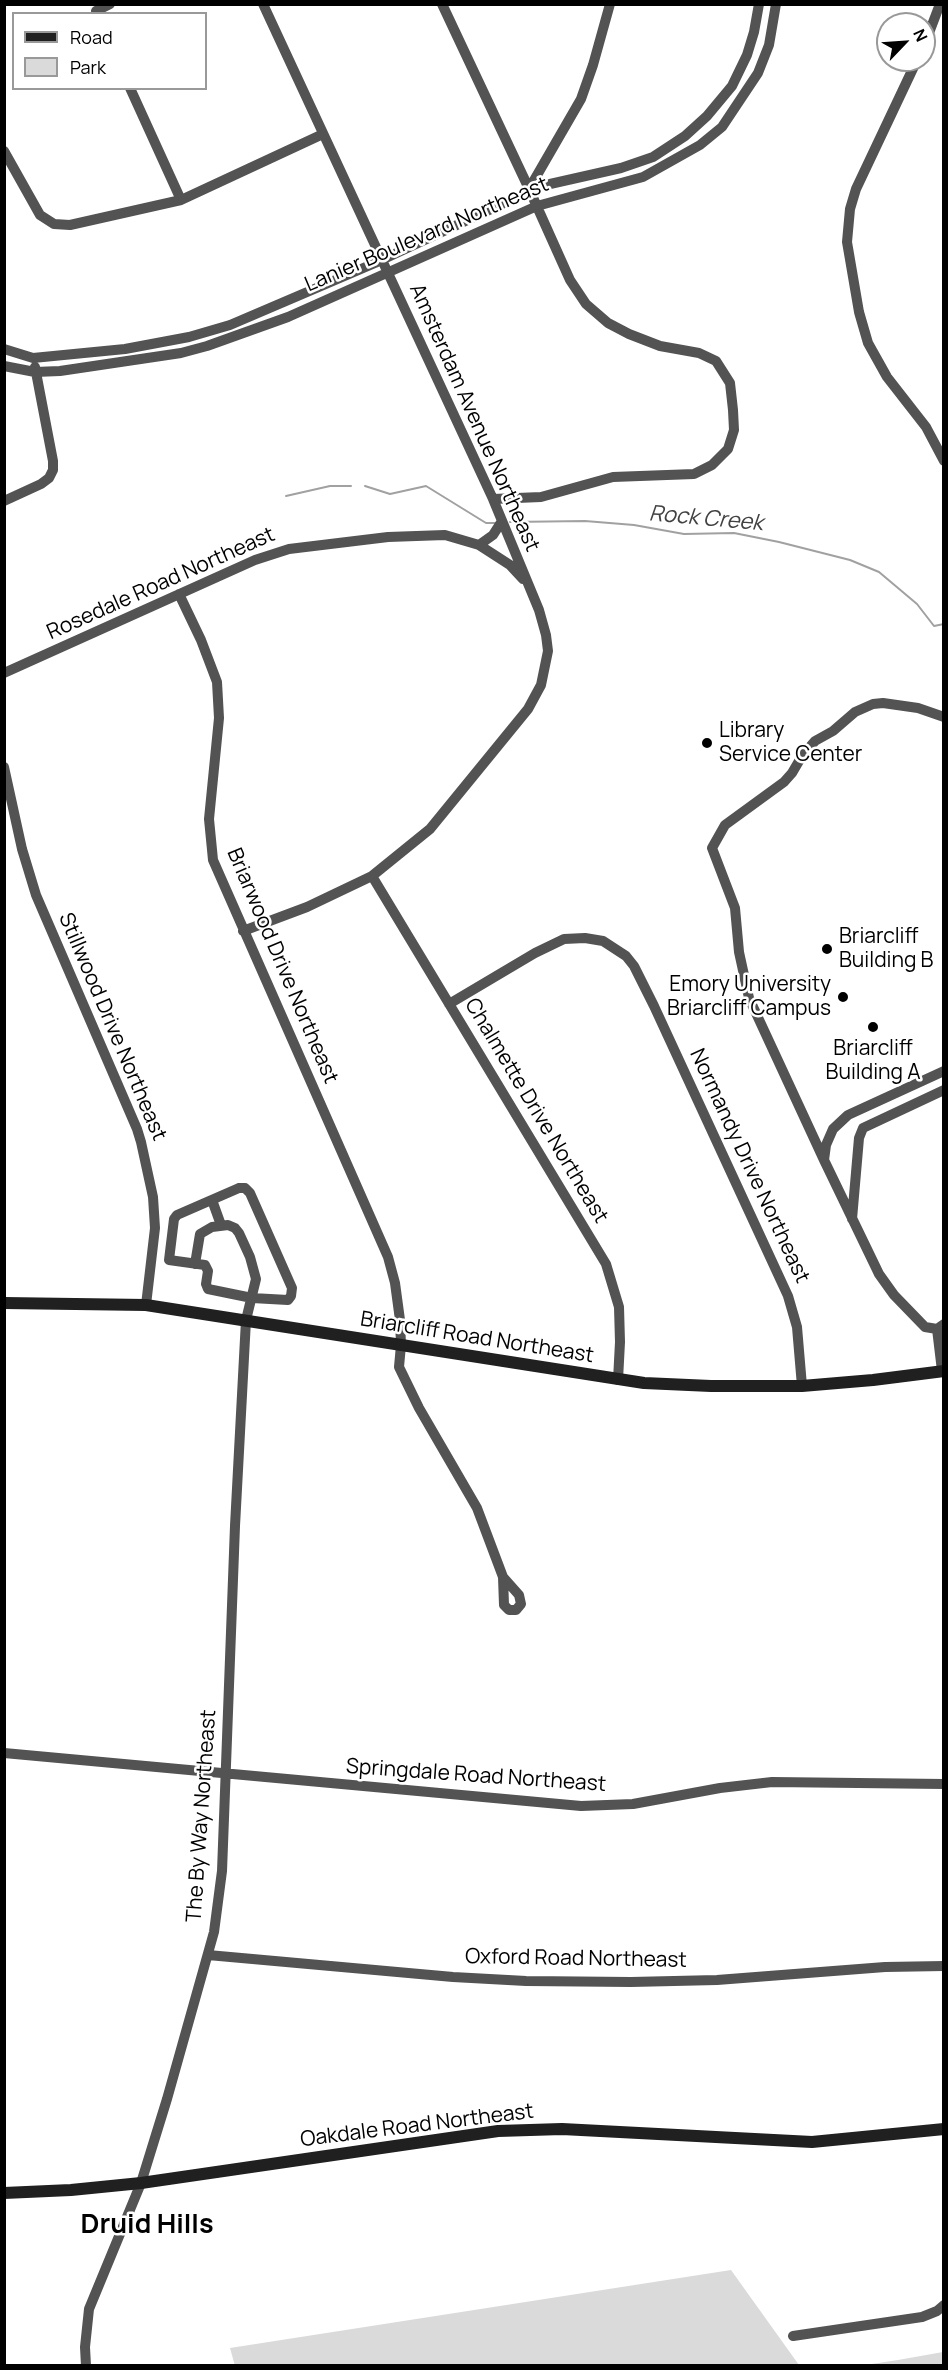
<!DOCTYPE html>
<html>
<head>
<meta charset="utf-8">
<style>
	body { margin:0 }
	#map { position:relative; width:948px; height:2370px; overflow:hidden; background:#fff; font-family:Manrope,sans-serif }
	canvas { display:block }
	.frame { position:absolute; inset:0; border:6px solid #000; pointer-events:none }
	.legend { position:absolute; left:12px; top:12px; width:195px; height:78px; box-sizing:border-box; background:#fff; border:2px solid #999; margin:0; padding:8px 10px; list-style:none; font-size:18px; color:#000 }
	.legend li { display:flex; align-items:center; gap:12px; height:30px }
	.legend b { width:30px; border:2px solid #999 }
	.north { position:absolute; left:876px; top:12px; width:60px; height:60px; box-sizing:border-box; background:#fff; border:2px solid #999; border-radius:50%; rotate:65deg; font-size:16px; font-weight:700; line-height:24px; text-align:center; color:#000 }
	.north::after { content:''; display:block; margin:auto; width:21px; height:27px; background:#000; clip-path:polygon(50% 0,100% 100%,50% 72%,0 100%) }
</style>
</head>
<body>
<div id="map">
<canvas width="948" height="2370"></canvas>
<div class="frame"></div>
<ul class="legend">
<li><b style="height:8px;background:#202020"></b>Road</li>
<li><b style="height:16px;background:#dadada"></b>Park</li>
</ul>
<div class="north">N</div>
</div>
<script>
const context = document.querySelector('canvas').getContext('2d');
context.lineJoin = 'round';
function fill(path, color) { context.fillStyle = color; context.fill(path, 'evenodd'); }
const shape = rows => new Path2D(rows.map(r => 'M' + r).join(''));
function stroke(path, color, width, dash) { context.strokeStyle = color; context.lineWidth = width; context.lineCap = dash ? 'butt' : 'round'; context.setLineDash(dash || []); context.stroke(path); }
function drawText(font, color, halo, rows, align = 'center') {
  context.font = font + ' Manrope,sans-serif'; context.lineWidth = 5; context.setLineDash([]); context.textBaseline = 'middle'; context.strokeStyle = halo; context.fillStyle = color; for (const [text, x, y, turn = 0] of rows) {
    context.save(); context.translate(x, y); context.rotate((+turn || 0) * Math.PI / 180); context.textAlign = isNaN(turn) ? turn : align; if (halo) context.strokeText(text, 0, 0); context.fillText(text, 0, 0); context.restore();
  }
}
fill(shape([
	[731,2270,799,2365,235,2366,230,2348],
	[943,2352,943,2365,865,2365,898,2360]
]), '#dadada');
stroke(shape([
	[365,486,390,494,426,486,486,523,495,523],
	[286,496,330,486,351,486],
	[510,522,585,521,634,525,684,534,734,533,779,542,850,560,879,572,917,604,934,626,944,624]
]), '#a1a1a1', 2);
stroke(shape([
	[442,4,530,191,570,280,586,304,608,323,629,334,660,346,699,353,716,361,730,383,733,410,734,430,728,449,712,465,694,474,613,477,541,497,493,499],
	[96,11,110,4],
	[924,46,940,4],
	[917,60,856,189,850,209,847,242,859,312,868,343,887,377,926,427,944,461],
	[130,88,181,200],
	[4,151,40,215,54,224,70,225,181,200,323,134],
	[529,189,581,99,593,65,610,4],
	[4,349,33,358,125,349,189,337,230,325,375,263,530,191,550,184,621,168,653,157,685,136,707,116,732,86,747,55,754,32,759,4],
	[4,366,35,372,60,371,181,353,207,346,288,317,537,206,643,177,700,145,722,127,758,73,769,45,776,4],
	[4,501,41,484,49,478,53,470,53,461,35,367],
	[479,545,493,535,502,521],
	[179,594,201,640,217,682,219,718,209,819,213,860,388,1257,395,1283,400,1320,401,1345,399,1367,419,1408,477,1508,503,1577,519,1595,521,1604,516,1610,509,1610,504,1605,503,1577],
	[4,673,255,560,289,549,388,537,445,535,479,545,510,565,523,579],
	[4,767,22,849,36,895,137,1129,141,1142,153,1197,155,1228,146,1305],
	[372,876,606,1264,619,1307,620,1342,618,1380],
	[243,931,307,907,372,876,430,829,528,709,541,685,548,651,546,635,539,610,493,499,263,4],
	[449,1004,535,953,564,939,585,938,603,941,626,956,634,966,654,1006,788,1296,797,1327,802,1386],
	[824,1160,826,1145,833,1129,848,1115,944,1071],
	[239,1188,245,1188,250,1193,292,1288,291,1296,288,1300,252,1298,208,1289,206,1284,208,1271,205,1265,169,1260,174,1219,177,1215,239,1188],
	[212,1200,221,1225],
	[852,1219,859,1138,863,1128,944,1090],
	[937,1329,925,1327,894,1295,879,1274,824,1160,749,998,739,952,735,908,712,848,725,825,784,782,792,773,802,756,815,741,833,731,855,712,873,704,883,703,918,708,944,717],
	[942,1371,937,1329,944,1324],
	[4,1753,581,1806,633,1804,720,1788,772,1782,944,1784],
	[208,1955,453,1977,526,1981,631,1982,717,1980,885,1967,944,1966],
	[793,2336,922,2317,937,2311,944,2305],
	[86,2366,85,2347,89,2309,141,2183,167,2099,214,1932,222,1871,235,1526,246,1320,256,1279,250,1257,239,1233,235,1228,228,1225,212,1227,200,1234,195,1264]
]), '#535353', 10);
stroke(shape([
	[4,1303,146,1305,644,1383,711,1386,802,1386,873,1380,944,1371],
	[4,2193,71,2190,141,2183,498,2131,562,2129,812,2142,944,2129]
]), '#202020', 12);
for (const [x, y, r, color] of [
	[707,743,6,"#000"],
	[827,949,6,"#000"],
	[843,997,6,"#000"],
	[873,1027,6,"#000"]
]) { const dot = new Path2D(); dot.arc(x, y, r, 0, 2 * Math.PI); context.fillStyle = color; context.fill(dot); stroke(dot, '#fff', 2); }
drawText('21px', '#000', '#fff', [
	["Lanier Boulevard Northeast",427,235,-23],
	["Amsterdam Avenue Northeast",474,418,66],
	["Rosedale Road Northeast",161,584,-24],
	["Briarwood Drive Northeast",282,966,67],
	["Stillwood Drive Northeast",112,1027,67],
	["Chalmette Drive Northeast",536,1111,59],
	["Normandy Drive Northeast",749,1166,65],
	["Briarcliff Road Northeast",477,1338,9],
	["Springdale Road Northeast",476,1776,4],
	["The By Way Northeast",202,1816,-86],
	["Oxford Road Northeast",576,1959,1],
	["Oakdale Road Northeast",417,2126,-7]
]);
drawText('21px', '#000', '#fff', [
	["Library",719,731],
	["Service Center",719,755],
	["Briarcliff",839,937],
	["Building B",839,961],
	["Emory University",831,985,"right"],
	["Briarcliff Campus",831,1009,"right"],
	["Briarcliff",873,1049,"center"],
	["Building A",873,1073,"center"]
], 'left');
drawText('italic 22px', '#424242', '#fff', [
	["Rock Creek",706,519,5]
]);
drawText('bold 27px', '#000', '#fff', [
	["Druid Hills",147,2225]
]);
</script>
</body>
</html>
